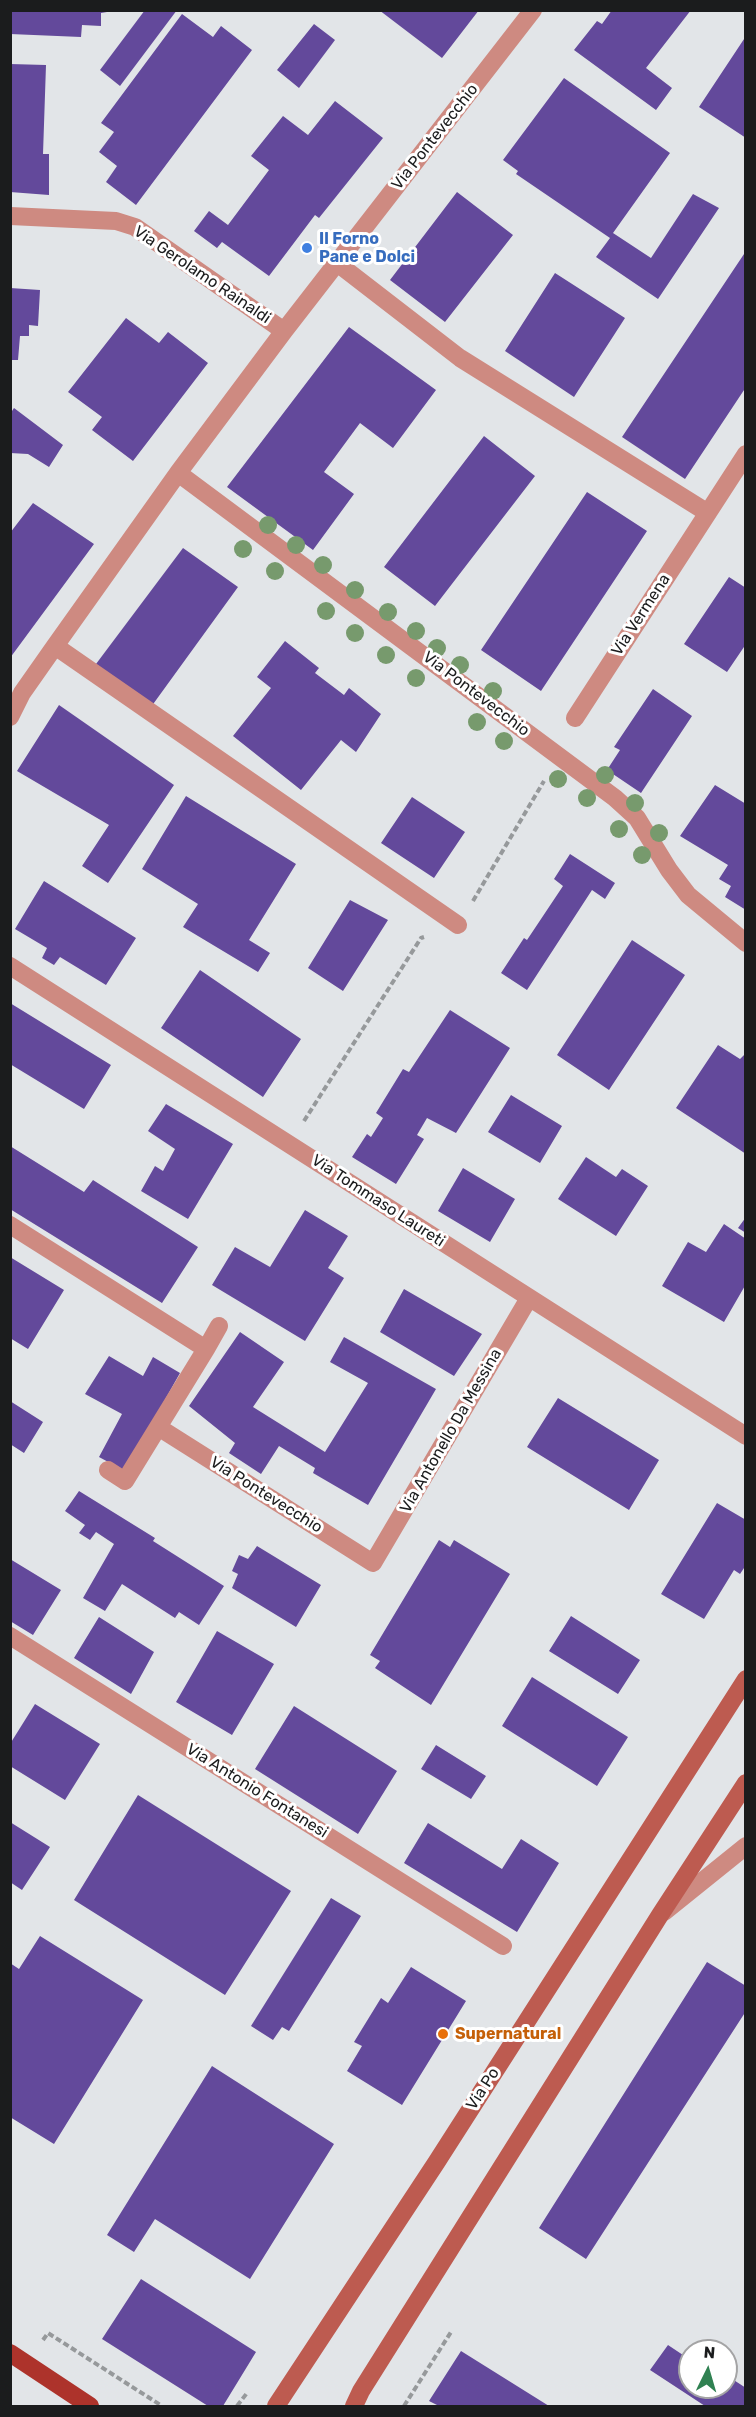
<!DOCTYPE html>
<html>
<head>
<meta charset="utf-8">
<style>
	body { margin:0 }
	#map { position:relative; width:756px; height:2417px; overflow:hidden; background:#e2e5e8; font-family:Rubik,sans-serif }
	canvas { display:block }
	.frame { position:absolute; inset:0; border:12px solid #1b1c1d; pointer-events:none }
	.north { position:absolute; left:678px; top:2339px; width:60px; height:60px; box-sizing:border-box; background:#fff; border:2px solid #a4a4a5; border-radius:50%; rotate:5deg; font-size:16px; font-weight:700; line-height:24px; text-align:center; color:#1b1c1d }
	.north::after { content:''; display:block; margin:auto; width:21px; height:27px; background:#308152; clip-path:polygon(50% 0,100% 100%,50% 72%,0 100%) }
</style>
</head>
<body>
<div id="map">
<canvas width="756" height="2417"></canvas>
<div class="frame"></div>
<div class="north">N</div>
</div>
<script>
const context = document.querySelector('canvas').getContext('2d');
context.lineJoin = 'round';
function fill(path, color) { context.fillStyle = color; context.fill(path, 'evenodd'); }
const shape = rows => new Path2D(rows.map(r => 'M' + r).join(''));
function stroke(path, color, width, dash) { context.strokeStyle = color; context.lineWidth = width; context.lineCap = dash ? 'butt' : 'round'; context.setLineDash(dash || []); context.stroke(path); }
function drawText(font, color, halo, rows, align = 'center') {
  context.font = font + ' Rubik,sans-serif'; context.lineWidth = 6; context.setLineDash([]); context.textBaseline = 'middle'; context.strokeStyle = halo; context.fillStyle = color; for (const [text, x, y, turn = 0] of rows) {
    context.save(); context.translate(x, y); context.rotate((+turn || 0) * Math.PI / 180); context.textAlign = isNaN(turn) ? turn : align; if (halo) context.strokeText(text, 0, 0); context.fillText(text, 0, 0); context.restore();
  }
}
fill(shape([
	[10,10,107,10,107,12,101,13,101,26,82,25,81,37,10,34],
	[145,10,177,10,120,86,100,70],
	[379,10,479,10,442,58],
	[612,10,691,10,646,68,672,88,656,110,574,50,597,21,602,24],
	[182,14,213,37,221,26,252,50,136,205,106,182,117,166,99,152,114,132,101,123],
	[314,24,335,40,299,88,277,70],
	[746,36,746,138,699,107],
	[10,64,46,65,43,154,49,154,49,195,10,192],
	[564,78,670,153,613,233,651,258,693,194,719,208,658,299,596,257,610,238,516,174,518,171,503,160],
	[335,101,383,138,319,218,315,215,269,276,222,242,217,248,194,231,209,211,228,225,269,170,251,156,283,116,308,135],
	[457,192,513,235,445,322,390,280],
	[746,251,746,387,685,479,622,437],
	[555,273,625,318,574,397,505,351],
	[10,288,40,290,38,326,29,325,29,336,20,336,18,360,10,360],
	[126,318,159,343,168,332,208,363,133,461,92,430,102,417,68,392],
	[349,327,436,390,393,448,360,423,324,472,354,494,313,550,227,487],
	[14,408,63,445,49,467,28,454,10,453,10,414],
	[484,436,535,476,435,606,384,567],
	[587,492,647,531,541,691,481,650],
	[33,503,94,544,10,658,10,533],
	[183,548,238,587,151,707,96,664],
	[729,577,746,588,746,644,727,672,684,644],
	[285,641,319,668,315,673,344,695,349,688,381,714,356,752,341,740,301,790,233,736,271,688,257,677],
	[653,689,692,716,641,793,607,770,620,750,614,747],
	[59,705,174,785,108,883,82,866,109,825,17,771],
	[715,785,746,804,746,910,725,897,731,886,719,879,728,865,680,836],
	[186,796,296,864,249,940,270,953,258,972,183,927,198,904,142,869],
	[412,797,465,832,434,878,381,843],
	[570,854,615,883,605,899,592,890,527,990,501,973,524,938,527,940,563,886,554,879],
	[44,881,136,938,106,985,60,957,54,965,42,958,47,948,15,929],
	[350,900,388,920,343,991,308,968],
	[632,940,685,975,609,1090,557,1055],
	[200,970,301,1039,263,1097,161,1028],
	[10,1003,111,1065,84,1109,10,1064],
	[450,1010,510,1048,456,1133,427,1118,417,1135,424,1139,396,1184,352,1157,367,1134,371,1137,383,1118,376,1113,403,1069,409,1072],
	[718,1045,740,1059,746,1053,746,1154,676,1108],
	[511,1095,562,1126,540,1163,488,1132],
	[166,1104,233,1144,188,1219,141,1191,155,1166,163,1171,175,1149,148,1131],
	[10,1146,84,1192,93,1180,198,1247,162,1303,10,1209],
	[586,1157,616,1177,622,1169,648,1186,616,1236,558,1199],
	[463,1168,515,1199,490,1242,438,1211],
	[305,1210,348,1236,328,1268,344,1278,305,1341,212,1285,235,1247,270,1267],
	[746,1217,746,1233,738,1228],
	[724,1224,746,1239,746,1284,724,1322,662,1286,688,1242,706,1252],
	[10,1257,64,1290,28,1349,10,1338],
	[404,1289,482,1334,454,1376,380,1332],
	[240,1332,284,1362,253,1407,325,1452,368,1383,330,1362,344,1337,436,1389,368,1505,313,1473,315,1468,279,1446,261,1474,229,1453,235,1443,189,1406],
	[109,1356,143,1376,153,1357,180,1373,125,1471,99,1457,122,1414,85,1394],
	[558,1398,659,1460,629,1510,527,1447],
	[10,1401,43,1422,24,1453,10,1444],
	[79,1491,155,1538,153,1541,224,1586,199,1625,179,1612,175,1618,122,1584,105,1611,83,1598,114,1544,96,1532,90,1540,79,1533,85,1525,65,1511],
	[717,1503,746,1520,746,1565,740,1574,734,1570,704,1619,661,1594],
	[439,1540,450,1547,454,1540,510,1574,431,1705,375,1668,380,1661,370,1655],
	[257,1546,321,1585,296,1627,232,1588,238,1574,232,1571,239,1555,248,1559],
	[10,1559,61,1590,33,1635,10,1621],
	[571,1616,640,1660,618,1694,549,1651],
	[99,1617,154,1652,131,1694,74,1658],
	[217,1631,274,1664,232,1735,176,1702],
	[532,1677,628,1737,597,1786,502,1726],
	[35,1704,100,1744,65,1800,10,1766,10,1744],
	[294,1706,397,1771,358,1834,255,1769],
	[436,1745,486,1776,471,1799,421,1769],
	[138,1795,291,1891,225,1995,74,1900],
	[10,1822,50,1847,22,1890,10,1882],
	[428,1823,502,1869,521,1839,559,1863,517,1932,404,1863],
	[331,1898,361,1916,289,2031,282,2027,273,2040,251,2026],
	[40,1936,143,2000,54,2144,10,2117,10,1963,19,1969],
	[707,1962,746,1986,746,2011,586,2259,539,2228],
	[411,1967,466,2001,402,2105,347,2071,362,2046,354,2042,381,1998,388,2003],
	[212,2066,334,2144,250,2279,155,2219,134,2252,107,2235],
	[141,2279,256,2352,223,2406,208,2406,102,2339],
	[668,2345,683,2355,687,2349,690,2351,690,2387,726,2387,726,2375,746,2388,746,2406,705,2406,650,2370],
	[461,2351,549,2406,439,2406,429,2401]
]), '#63499b');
stroke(shape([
	[473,901,544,781],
	[304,1121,421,938,424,937],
	[43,2340,48,2333,162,2406],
	[237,2406,247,2393],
	[404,2406,451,2332]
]), '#96999b', 4, [6, 3]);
stroke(shape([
	[10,216,116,221,135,227,284,331],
	[337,263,460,358,708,513],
	[178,473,615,798,637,818,669,870,688,895,746,943],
	[55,646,458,925],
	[10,717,22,693,55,646,178,473,284,331,533,10],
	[575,718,746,454],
	[10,966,746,1436],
	[10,1225,206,1349,125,1481,108,1470],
	[206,1349,219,1326],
	[158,1427,373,1563,529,1298],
	[10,1636,503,1946],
	[664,1912,746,1846]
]), '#ce8a81', 18);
stroke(shape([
	[276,2406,436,2163,746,1679],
	[354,2406,361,2391,660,1915,746,1783]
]), '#bd5b50', 18);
stroke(shape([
	[10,2353,90,2406]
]), '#ad332b', 18);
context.fillStyle = '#779a6d';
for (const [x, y] of [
	[268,525],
	[296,545],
	[243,549],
	[323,565],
	[275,571],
	[355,590],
	[326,611],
	[388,612],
	[416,631],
	[355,633],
	[437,648],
	[386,655],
	[460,665],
	[416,678],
	[493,691],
	[477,722],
	[504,741],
	[605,775],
	[558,779],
	[587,798],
	[635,803],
	[619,829],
	[659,833],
	[642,855]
]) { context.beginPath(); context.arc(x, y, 9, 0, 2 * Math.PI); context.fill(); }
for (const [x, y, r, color] of [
	[307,248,6,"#3f7fe0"],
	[443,2034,6,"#e8710a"]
]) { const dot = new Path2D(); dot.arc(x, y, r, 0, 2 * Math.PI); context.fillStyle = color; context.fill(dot); stroke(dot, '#fff', 2); }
drawText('16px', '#1b1c1d', '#fff', [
	["Via Pontevecchio",435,137,-52],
	["Via Gerolamo Rainaldi",202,275,34],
	["Via Vermena",641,615,-57],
	["Via Pontevecchio",476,694,37],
	["Via Tommaso Laureti",378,1201,33],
	["Via Antonello Da Messina",451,1431,-60],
	["Via Pontevecchio",266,1495,32],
	["Via Antonio Fontanesi",257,1791,32],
	["Via Po",483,2089,-57]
]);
drawText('bold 16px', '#366cbe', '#fff', [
	["Il Forno",319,239],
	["Pane e Dolci",319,257]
], 'left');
drawText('bold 16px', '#c56008', '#fff', [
	["Supernatural",455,2034]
], 'left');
</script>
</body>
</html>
